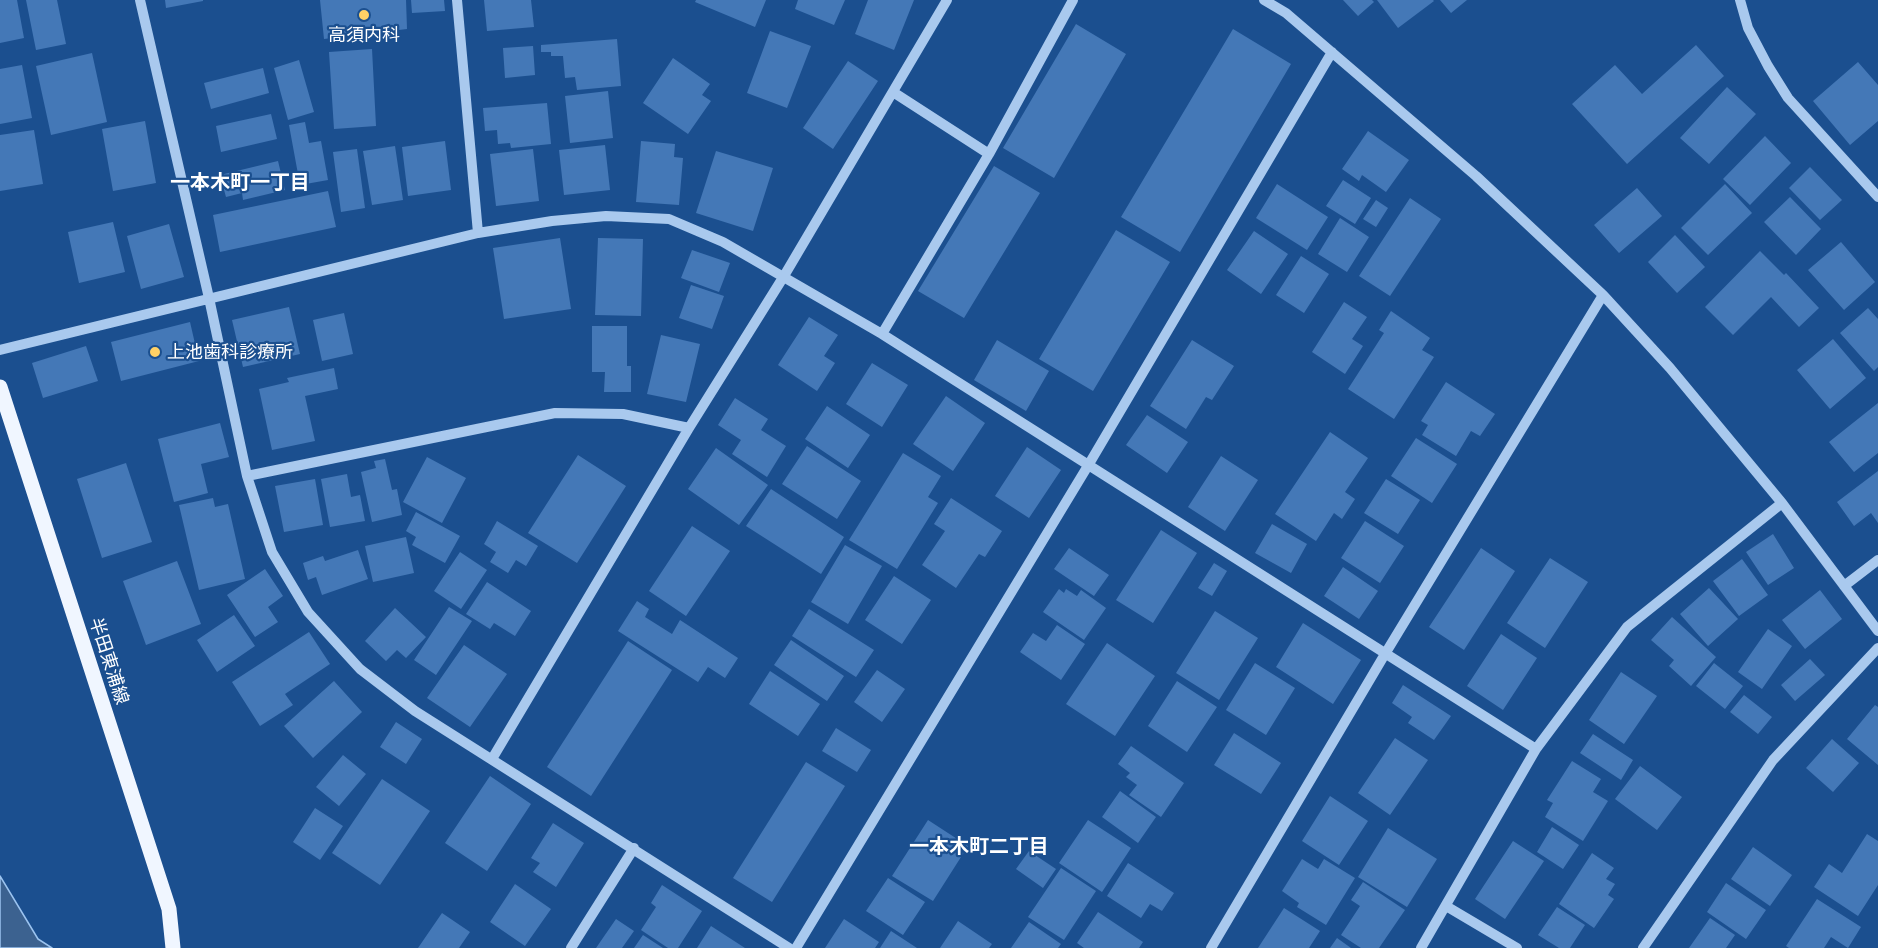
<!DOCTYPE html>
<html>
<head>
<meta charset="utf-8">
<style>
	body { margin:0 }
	canvas { display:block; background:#1b4f8f }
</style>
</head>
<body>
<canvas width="1878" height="948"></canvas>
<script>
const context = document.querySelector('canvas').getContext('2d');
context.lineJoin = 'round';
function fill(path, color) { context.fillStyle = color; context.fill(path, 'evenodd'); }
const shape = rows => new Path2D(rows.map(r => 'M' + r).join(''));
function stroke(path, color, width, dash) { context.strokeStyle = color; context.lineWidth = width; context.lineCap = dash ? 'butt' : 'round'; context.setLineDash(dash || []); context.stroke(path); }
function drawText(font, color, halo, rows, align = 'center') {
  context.font = font + ' Lato,"Noto Sans JP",sans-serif'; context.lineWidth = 4.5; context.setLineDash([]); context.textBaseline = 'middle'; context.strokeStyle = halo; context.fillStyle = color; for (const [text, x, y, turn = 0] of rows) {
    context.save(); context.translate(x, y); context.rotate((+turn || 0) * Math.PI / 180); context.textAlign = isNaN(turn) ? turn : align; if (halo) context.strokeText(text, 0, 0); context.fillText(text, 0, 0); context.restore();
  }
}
const water = shape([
	[0,876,38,939,52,948,0,948,0,876]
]);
fill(water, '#3c6290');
stroke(water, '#9cc4f0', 1.5);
fill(shape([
	[0,0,17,0,24,38,0,43],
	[26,0,57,0,66,44,36,50],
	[165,0,203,0,203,1,166,8],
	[320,0,406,0,407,29,324,39],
	[411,0,444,0,445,11,412,13],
	[484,0,531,0,534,27,487,31],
	[696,0,766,0,755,27,695,2],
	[798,0,845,0,834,25,795,9],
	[868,0,914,0,894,50,855,34],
	[1343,0,1372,0,1374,2,1358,16],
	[1377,0,1433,0,1434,1,1398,28],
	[1440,0,1467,0,1451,13],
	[1076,24,1126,54,1054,178,1003,148],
	[1233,29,1291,64,1180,252,1121,217],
	[770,31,811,46,787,108,747,93],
	[617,39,621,86,577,90,575,77,565,78,563,56,551,56,551,52,541,52,541,45],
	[1696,45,1724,76,1627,164,1572,104,1615,65,1642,94],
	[533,46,535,75,505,78,503,48],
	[372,49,376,126,334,129,329,52],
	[92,53,107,122,51,135,36,66],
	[673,58,710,84,702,95,711,101,688,134,643,103],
	[299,60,314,112,288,120,274,68],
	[848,61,878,81,833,149,803,128],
	[1858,62,1878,85,1878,121,1850,145,1813,101],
	[22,65,32,118,0,124,0,69],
	[263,68,269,93,211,109,204,83],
	[1727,87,1756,114,1709,164,1680,138],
	[608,91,613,138,570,143,565,96],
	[547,103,551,144,511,148,510,143,498,144,497,130,485,131,483,108],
	[271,114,277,139,221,152,216,126],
	[145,121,156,183,113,191,102,129],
	[305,122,309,143,321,141,328,180,300,185,289,125],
	[34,130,43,184,0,191,0,135],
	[1368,131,1409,160,1386,192,1362,175,1359,181,1342,169],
	[1765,136,1791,163,1750,205,1723,179],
	[445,141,451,190,408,196,402,147],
	[641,141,675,144,674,157,683,158,679,205,636,202],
	[605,145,610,190,564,195,559,150],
	[395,146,403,200,372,205,363,151],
	[357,149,365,208,341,212,333,152],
	[533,149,539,201,496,206,490,154],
	[716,151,773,168,753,231,696,213],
	[278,161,285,190,243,200,242,193,226,197,220,175],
	[994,166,1040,193,964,318,918,291],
	[1810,167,1842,200,1820,220,1789,188],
	[1343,180,1371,198,1355,224,1326,206],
	[1277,184,1328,217,1307,250,1256,218],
	[1725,184,1752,213,1708,255,1681,228],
	[1637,188,1662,216,1619,253,1594,225],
	[328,191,336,227,220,252,213,215],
	[1790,197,1821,229,1796,255,1764,222],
	[1410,198,1441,219,1390,296,1359,276],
	[1376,200,1388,208,1376,227,1363,219],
	[1340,218,1369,237,1347,272,1318,254],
	[113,222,125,272,79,283,68,232],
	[169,224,184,277,141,289,127,236],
	[1116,230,1170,262,1093,391,1039,359],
	[1254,231,1288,254,1261,294,1227,270],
	[1675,235,1705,267,1677,293,1648,262],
	[560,238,571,309,504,319,493,248],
	[598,238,643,239,641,316,595,315],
	[1841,242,1875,282,1844,310,1808,270],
	[692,250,730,263,719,292,681,278],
	[1760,251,1784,275,1786,273,1819,308,1799,327,1771,297,1733,335,1705,307],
	[1301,256,1329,274,1304,313,1276,295],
	[691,285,724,296,712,329,679,318],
	[1344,302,1367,317,1352,339,1363,346,1345,374,1312,352],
	[289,307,300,354,243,367,232,320],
	[1868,308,1878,319,1878,367,1874,371,1840,333],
	[1391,311,1430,338,1422,350,1434,357,1394,419,1348,389,1384,333,1379,330],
	[344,313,353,354,322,361,313,320],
	[809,317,838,335,824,356,835,363,817,391,778,365],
	[190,322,199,361,121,381,111,342],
	[592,326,627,326,627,366,631,366,631,392,604,392,605,372,592,372],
	[661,335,700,344,686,402,647,394],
	[1833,339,1866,378,1830,409,1797,370],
	[997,340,1049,371,1026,411,974,380],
	[1192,340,1234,366,1212,400,1206,397,1186,429,1150,406],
	[86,346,98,381,43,398,32,363],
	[872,363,908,385,882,427,846,404],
	[334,368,338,389,305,396,315,441,272,450,259,389,289,382,287,378],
	[1446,382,1495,414,1480,436,1471,431,1456,456,1422,435,1428,425,1421,421],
	[946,396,985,423,953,471,913,444],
	[735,398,768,419,761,430,786,446,767,477,732,454,741,440,718,425],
	[1878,403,1878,453,1854,472,1829,442],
	[827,406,870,435,848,468,805,439],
	[1147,415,1188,442,1167,473,1126,445],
	[220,423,229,457,201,464,208,493,174,502,158,439],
	[1330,432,1368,458,1345,492,1355,499,1342,519,1334,513,1316,541,1275,514],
	[1416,438,1457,464,1432,503,1391,476],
	[807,446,861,481,837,519,782,484],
	[1027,447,1061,470,1029,518,995,496],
	[716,448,768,485,739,525,688,489],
	[903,453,941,476,928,497,938,503,897,569,849,540],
	[578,455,626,486,577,563,528,533],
	[1221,456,1258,480,1225,531,1188,507],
	[427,457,466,478,442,523,403,502],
	[385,459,392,490,397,489,402,515,372,522,361,472,376,468,374,461],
	[126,463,152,542,102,558,77,479],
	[1878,471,1878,523,1871,513,1854,526,1837,502],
	[347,474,351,497,360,495,365,521,330,527,321,479],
	[315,479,323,525,284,532,275,486],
	[1386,479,1420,500,1398,534,1364,513],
	[771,489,844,537,821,574,746,526],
	[213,498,215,507,228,504,245,579,199,590,179,505],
	[951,498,1002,531,985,557,979,554,956,588,922,565,945,531,934,524],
	[416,512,460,536,445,563,412,545,416,537,406,531],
	[497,521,538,546,526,566,516,560,508,573,490,562,496,552,484,544],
	[1365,521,1404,546,1380,583,1341,558],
	[1272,524,1307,544,1291,573,1255,553],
	[692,526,730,551,686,616,649,591],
	[1161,530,1197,553,1153,623,1116,600],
	[1773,534,1794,568,1768,585,1746,552],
	[406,537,414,573,373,582,365,546],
	[845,545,882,566,848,624,811,602],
	[1069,548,1109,575,1094,596,1054,569],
	[1481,548,1515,571,1464,650,1429,627],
	[358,550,368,579,322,595,316,577,308,580,303,563,323,556,325,561],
	[460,552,487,570,461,609,434,591],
	[1550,558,1588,582,1545,648,1507,623],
	[1742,559,1768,595,1739,616,1713,581],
	[177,561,201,624,146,645,123,581],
	[1214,563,1227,571,1212,596,1198,588],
	[1343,567,1378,591,1359,619,1324,596],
	[265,569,283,596,268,607,278,622,255,637,227,595],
	[894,576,931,600,902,644,865,620],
	[487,582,531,611,515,636,494,623,490,629,466,614],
	[1709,588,1738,619,1708,646,1680,614],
	[1059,589,1064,593,1066,589,1077,596,1081,590,1106,608,1084,640,1043,612],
	[1820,590,1842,619,1805,649,1782,620],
	[637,601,649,609,645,617,672,634,680,620,738,658,725,678,708,667,698,682,618,631],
	[449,607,472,621,436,675,414,660],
	[395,608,426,637,406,658,397,650,386,661,365,641],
	[809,609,874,650,856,677,792,636],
	[1215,611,1258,638,1219,700,1176,673],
	[234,615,255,646,217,672,197,640],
	[1672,617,1716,657,1691,686,1669,666,1674,660,1651,640],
	[1303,623,1361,660,1333,704,1276,667],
	[1057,625,1085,644,1061,680,1020,652,1033,633,1046,641],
	[1768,629,1792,646,1762,689,1738,672],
	[309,632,330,664,285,694,293,705,260,726,232,682],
	[1501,634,1537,658,1503,710,1467,686],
	[791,640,844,676,827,701,774,665],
	[628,641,672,670,591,796,547,767],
	[1107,643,1155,676,1115,736,1066,704],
	[464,645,507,674,470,727,427,698],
	[1810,659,1825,675,1795,701,1781,685],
	[1255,663,1295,688,1266,735,1226,710],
	[1714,663,1743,686,1725,709,1696,686],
	[877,670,905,689,882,722,854,702],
	[770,671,820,704,798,736,749,704],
	[1621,672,1657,696,1624,744,1589,720],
	[334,681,362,712,313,758,284,726],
	[1177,681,1217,707,1187,752,1148,726],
	[1403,685,1451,716,1434,740,1408,723,1412,717,1392,703],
	[1744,695,1772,717,1758,734,1730,712],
	[1875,705,1878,707,1878,765,1847,739],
	[396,722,422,739,406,764,380,747],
	[836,728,871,750,857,772,822,751],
	[1234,733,1281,763,1261,794,1214,765],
	[1593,734,1633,760,1621,780,1580,753],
	[1395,738,1428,760,1390,815,1358,793],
	[1832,739,1859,763,1833,792,1806,768],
	[1131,746,1184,783,1161,817,1129,795,1137,785,1126,777,1130,773,1118,764],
	[343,755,366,774,339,806,316,787],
	[1572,761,1601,779,1593,792,1608,801,1583,841,1545,817,1553,803,1547,800],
	[806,762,845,786,772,902,733,878],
	[1640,766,1682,797,1657,830,1615,799],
	[490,776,531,804,487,871,445,843],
	[382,779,430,811,380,885,332,853],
	[1120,791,1156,817,1138,843,1102,817],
	[1330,796,1368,821,1339,865,1302,841],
	[315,808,343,826,320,860,293,842],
	[928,820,968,846,933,901,892,876],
	[1088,820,1131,848,1102,892,1059,863],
	[553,823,584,843,556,887,533,872,540,863,531,858],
	[1552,827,1579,845,1563,869,1537,852],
	[1388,828,1437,859,1407,907,1358,877],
	[1867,834,1878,841,1878,885,1858,916,1814,887,1829,864,1842,873],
	[1513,841,1544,861,1505,919,1475,899],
	[1753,847,1792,875,1770,906,1731,879],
	[1029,851,1056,869,1043,888,1016,869],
	[1592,853,1614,868,1606,879,1615,884,1608,895,1614,899,1594,928,1559,904],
	[1302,859,1318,869,1324,859,1355,878,1326,925,1297,907,1299,903,1282,891],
	[1128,863,1174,893,1162,911,1150,904,1141,918,1107,896],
	[1061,868,1096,891,1064,940,1028,917],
	[888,878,925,902,903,935,866,911],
	[1363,882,1405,910,1379,948,1361,948,1341,935,1360,906,1351,900],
	[1726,883,1766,910,1746,939,1707,912],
	[515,884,551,909,525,946,490,922],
	[662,885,702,911,678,948,668,948,641,930,656,907,651,903],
	[1817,899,1861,927,1848,948,1831,937,1824,948,1789,948,1786,946],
	[1557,907,1585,925,1570,948,1559,948,1538,935],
	[1284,908,1320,931,1309,948,1258,948],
	[1098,912,1143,942,1139,948,1084,948,1077,943],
	[442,913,470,932,459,948,418,948],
	[1710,918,1735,935,1726,948,1689,948],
	[616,919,634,931,622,948,596,948],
	[844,919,879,942,875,948,825,948],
	[958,921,992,944,989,948,940,948],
	[1029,922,1061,944,1058,948,1011,948],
	[711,926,745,948,697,948],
	[891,931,917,948,880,948],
	[643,935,663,948,634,948],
	[1337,938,1351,948,1330,948]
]), '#4478b7');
stroke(shape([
	[140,0,209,298,247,476,272,552,308,612,360,669,415,711,789,948],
	[457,0,478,233],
	[1264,0,1286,13,1476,176,1603,295,1670,368,1782,503,1878,631],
	[1740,0,1748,28,1768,66,1788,98,1878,197],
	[893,92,989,154],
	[882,334,989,154,1073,0],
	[0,350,478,233,552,221,606,216,669,219,723,242,882,334,1536,749],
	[247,476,555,413,623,414,689,428],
	[1844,586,1878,560],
	[492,759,689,428,784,276,947,0],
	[1446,906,1517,948],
	[571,948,634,848],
	[796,948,1089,464,1332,52],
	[1211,948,1385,654,1603,295],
	[1421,948,1536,749,1627,627,1782,503],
	[1643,948,1773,760,1878,648]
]), '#a9c9ee', 10);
stroke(shape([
	[0,387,169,909,173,948]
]), '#f0f6ff', 15);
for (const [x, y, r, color] of [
	[364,15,6,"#ffd166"],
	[155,352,6,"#ffd166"]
]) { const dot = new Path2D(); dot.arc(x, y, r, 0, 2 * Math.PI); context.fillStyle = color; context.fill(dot); stroke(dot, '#1b4f8f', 2); }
drawText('18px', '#fff', '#1b4f8f', [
	["高須内科",364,35],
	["上池歯科診療所",167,352,"left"]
]);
drawText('18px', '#fff', '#1b4f8f', [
	["半田東浦線",109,661,72]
]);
drawText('bold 20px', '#fff', '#1b4f8f', [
	["一本木町一丁目",240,183],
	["一本木町二丁目",979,847]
]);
</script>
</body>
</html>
